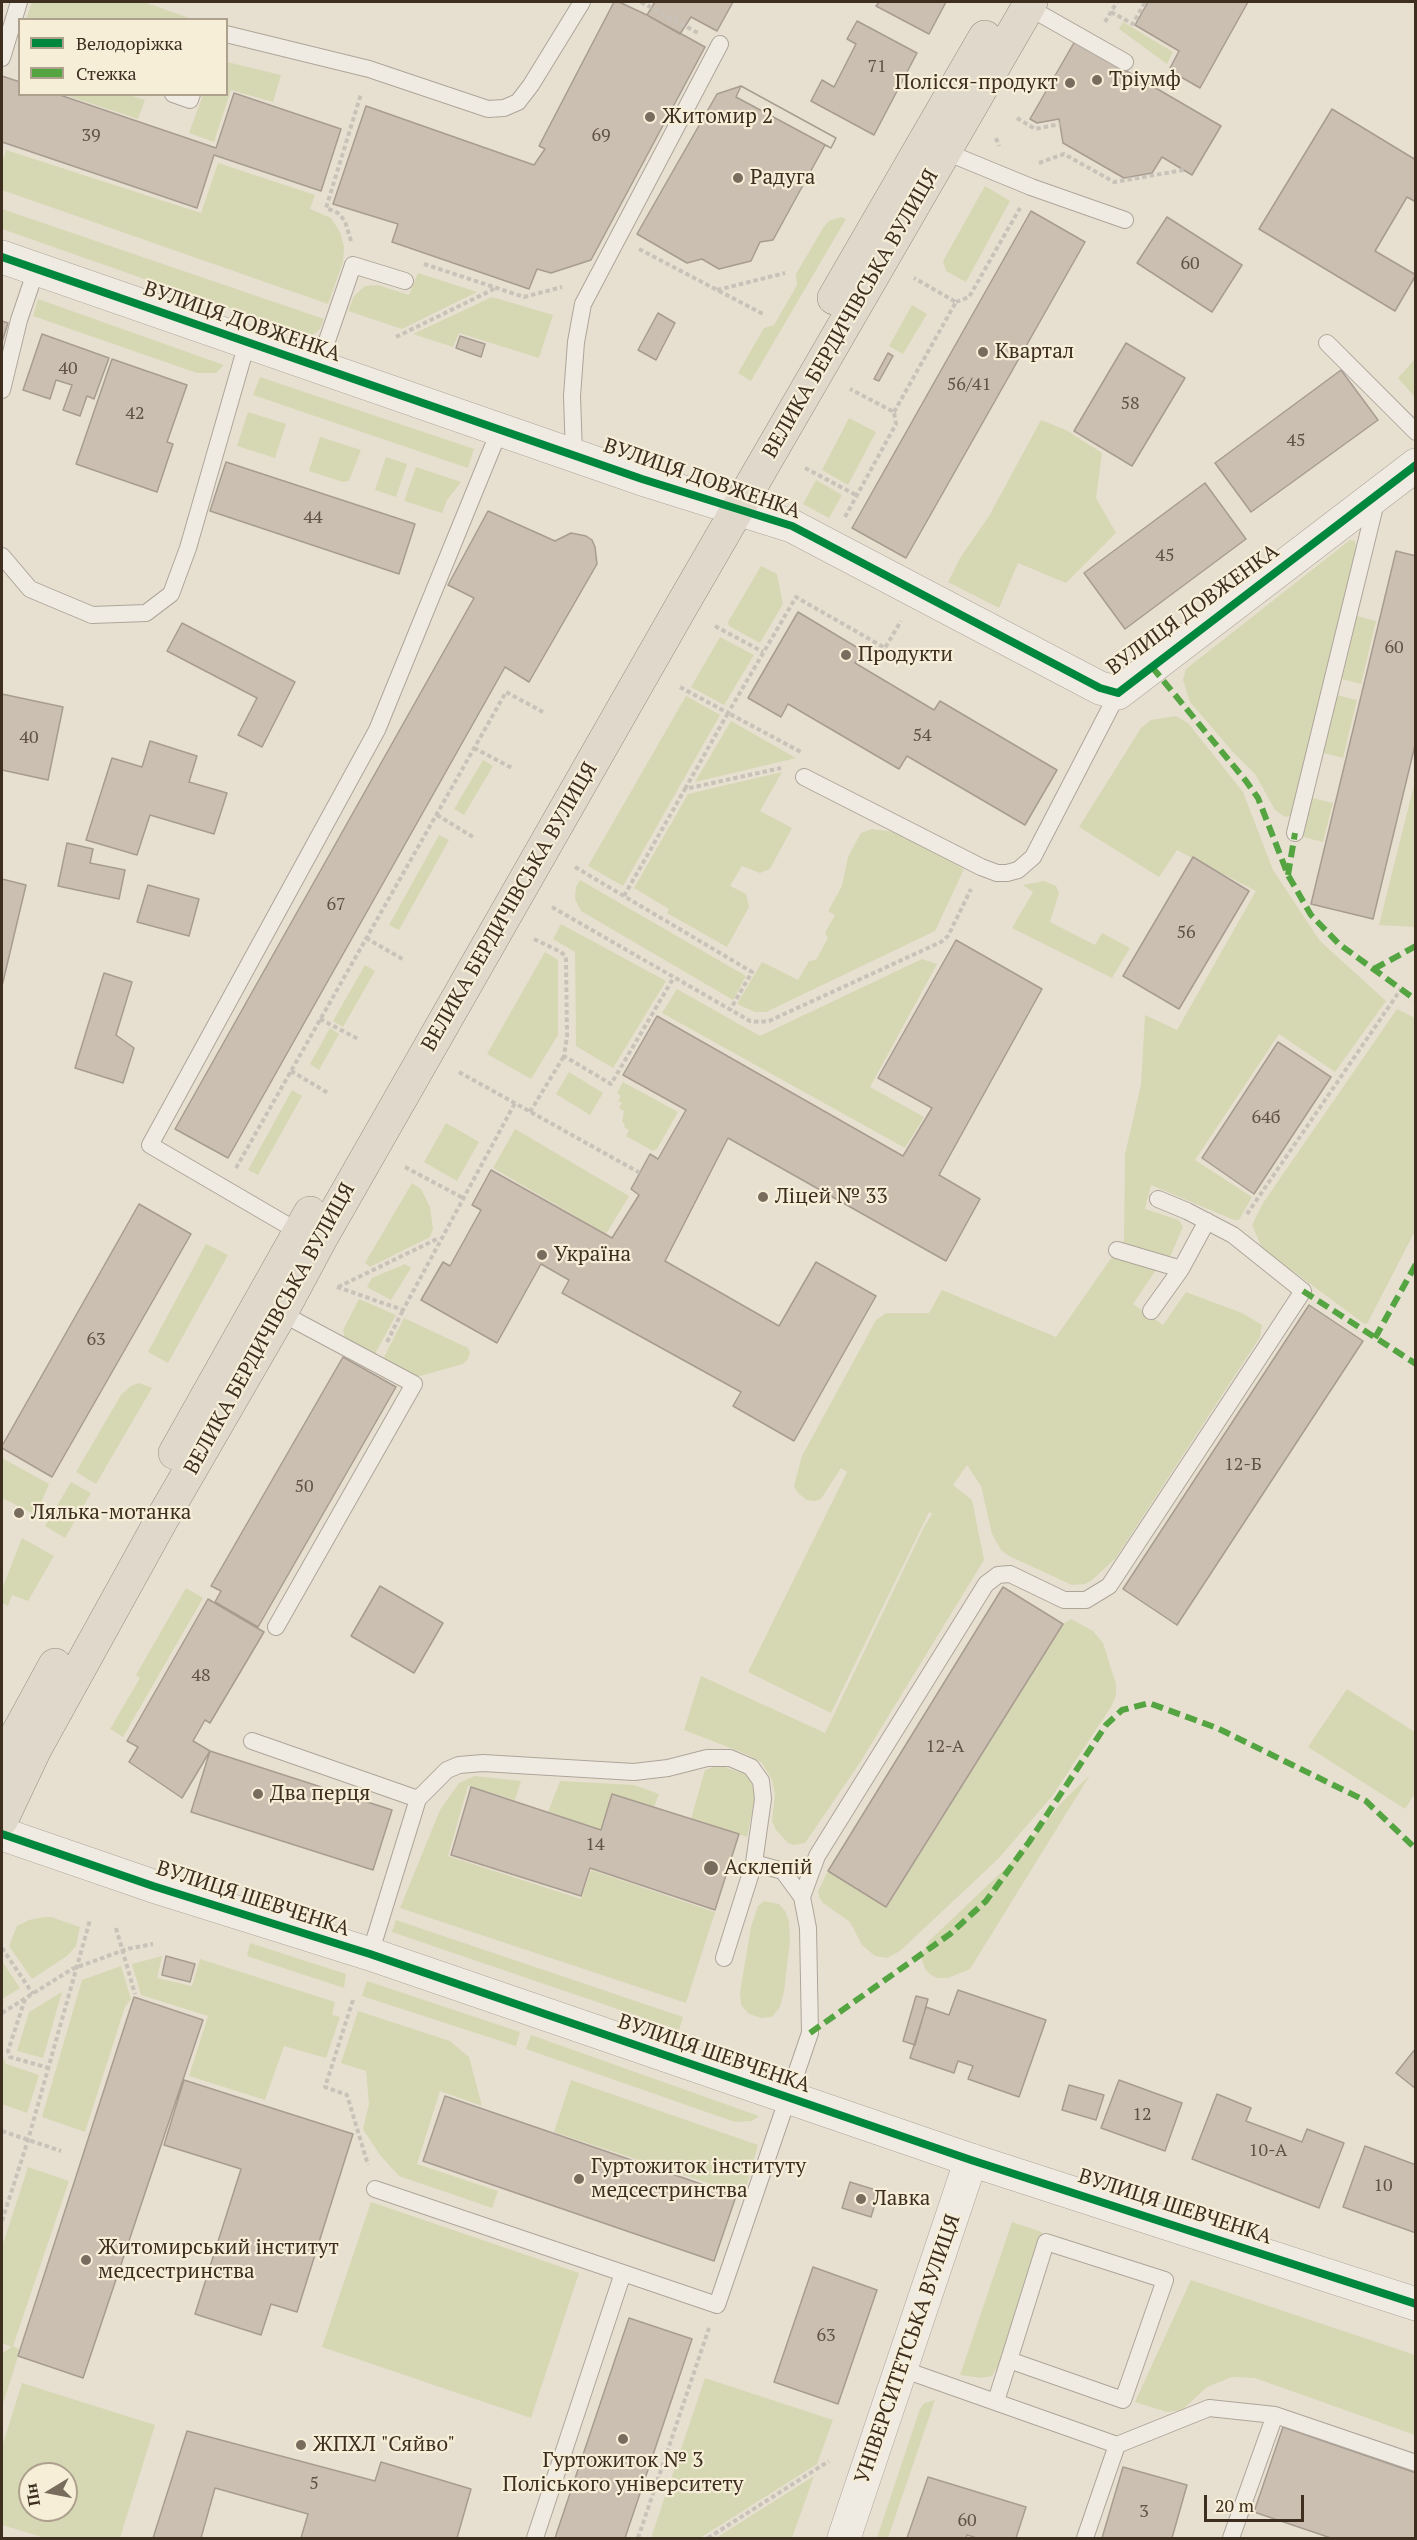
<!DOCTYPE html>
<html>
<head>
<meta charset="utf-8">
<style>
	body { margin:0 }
	#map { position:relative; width:1417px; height:2540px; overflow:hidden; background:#e7e0d1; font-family:"PT Serif",serif }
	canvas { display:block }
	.frame { position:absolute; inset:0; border:3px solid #3d2e20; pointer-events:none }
	.legend { position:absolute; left:18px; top:18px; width:210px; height:78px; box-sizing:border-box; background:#f7eed8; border:2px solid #ada18e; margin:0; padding:8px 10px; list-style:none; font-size:18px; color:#3d2e20 }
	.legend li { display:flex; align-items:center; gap:12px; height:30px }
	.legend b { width:30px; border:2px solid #ada18e }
	.north { position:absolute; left:18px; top:2462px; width:60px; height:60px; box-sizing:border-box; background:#f7eed8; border:2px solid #ada18e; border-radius:50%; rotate:260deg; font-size:16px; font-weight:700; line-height:24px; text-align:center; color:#3d2e20 }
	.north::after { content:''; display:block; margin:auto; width:21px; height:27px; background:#786c5e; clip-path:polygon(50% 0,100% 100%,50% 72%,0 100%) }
	.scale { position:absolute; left:1204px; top:2495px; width:100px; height:27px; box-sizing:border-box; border:3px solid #3d2e20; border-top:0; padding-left:8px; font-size:18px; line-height:21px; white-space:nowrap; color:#3d2e20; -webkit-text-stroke:4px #f7eed8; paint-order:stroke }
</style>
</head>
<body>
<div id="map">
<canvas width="1417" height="2540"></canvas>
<div class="frame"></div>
<ul class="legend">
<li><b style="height:8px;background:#00873e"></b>Велодоріжка</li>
<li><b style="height:8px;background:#54a441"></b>Стежка</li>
</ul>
<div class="north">Пн</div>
<div class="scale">20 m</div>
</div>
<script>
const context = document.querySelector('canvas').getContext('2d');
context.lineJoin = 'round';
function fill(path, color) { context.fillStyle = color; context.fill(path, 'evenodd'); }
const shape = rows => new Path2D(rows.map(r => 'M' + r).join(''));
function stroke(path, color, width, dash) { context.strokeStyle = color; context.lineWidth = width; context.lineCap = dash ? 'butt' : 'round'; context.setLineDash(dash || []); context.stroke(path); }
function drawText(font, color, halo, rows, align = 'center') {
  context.font = font + ' "PT Serif",serif'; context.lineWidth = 4.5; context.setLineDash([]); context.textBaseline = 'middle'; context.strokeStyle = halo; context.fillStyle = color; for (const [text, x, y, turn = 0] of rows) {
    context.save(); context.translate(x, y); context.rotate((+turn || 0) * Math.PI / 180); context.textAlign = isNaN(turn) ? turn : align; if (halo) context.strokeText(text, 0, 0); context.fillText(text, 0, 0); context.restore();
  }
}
fill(shape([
	[32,2,144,2,192,19,26,19],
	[1123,22,1173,52,1167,64,1119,29],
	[227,62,281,75,273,102,231,90,214,142,189,133,203,95,226,94],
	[65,95,129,95,145,100,138,119],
	[6,150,201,213,218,163,315,195,310,209,331,218,340,232,344,247,343,262,328,304,2,190,2,163],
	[985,186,1010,201,966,282,946,271,943,261],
	[2,209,324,319,320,329,313,335,173,289,2,229],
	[841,217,846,219,751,381,738,373,764,328,774,325,797,285,796,274,823,228,829,221],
	[418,273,477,292,402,329,348,311,354,296,365,286,378,285,409,295],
	[492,297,553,315,539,358,459,333,453,347,413,334],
	[38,299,224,365,216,373,197,373,33,316],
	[912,305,927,314,903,354,889,346],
	[1415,359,1415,397,1398,378],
	[260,377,474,449,468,468,253,395],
	[248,412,286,424,275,458,237,446],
	[849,418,876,432,848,485,822,470],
	[1041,420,1066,430,1102,453,1096,498,1116,533,1066,583,1018,563,999,608,948,582,960,558,989,516],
	[320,437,361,450,349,481,343,482,309,471],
	[386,457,407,464,396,497,375,490],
	[416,467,461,482,447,500,442,513,404,501],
	[816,480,842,495,829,518,803,504],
	[1350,540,1355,541,1356,550,1294,815,1285,817,1275,810,1255,774,1233,752,1190,702,1183,680,1186,669],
	[761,566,777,574,783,604,760,643,729,626,728,622],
	[1357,616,1376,621,1361,684,1342,679],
	[720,637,754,655,724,705,691,687],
	[1337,695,1357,700,1343,758,1324,753],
	[686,696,720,715,623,886,588,866],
	[1176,716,1188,723,1243,792,1273,870,1320,941,1386,1001,1335,1072,1279,1034,1195,1160,1252,1197,1239,1220,1234,1220,1151,1185,1145,1209,1179,1220,1183,1227,1170,1257,1120,1246,1124,1240,1125,1154,1141,1085,1145,1015,1177,1030,1256,891,1177,850,1159,877,1079,827,1141,728,1151,720],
	[731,721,796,758,695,782],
	[483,760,493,766,464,815,454,809],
	[782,772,760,811,792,828,770,869,760,873,742,866,730,886,746,894,749,907,727,947,667,913,669,909,634,888,688,794],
	[1415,779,1415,927,1379,925,1415,781],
	[1312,798,1333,803,1323,842,1303,837],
	[872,829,895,832,964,869,935,931,766,1012,755,1012,737,1004,762,962,798,980,809,961,816,960,828,938,825,933,835,915,828,911,842,886,848,857,861,833],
	[439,835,449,840,399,930,389,925],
	[580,880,746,976,733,1000,581,911,575,899,576,887],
	[1044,881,1056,886,1059,893,1050,922,1095,945,1102,933,1130,948,1112,978,1012,928,1033,892,1023,885],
	[561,924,666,981,613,1068,576,1046,575,952,553,939],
	[545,952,558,960,558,1035,531,1079,487,1054],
	[922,959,937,964,870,1087,924,1117,905,1148,662,1013,677,989,760,1036],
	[365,965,375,971,343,1027,333,1021],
	[1397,1009,1415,1018,1415,1231,1367,1324,1363,1323,1262,1248,1252,1225,1263,1203],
	[330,1028,339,1034,319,1070,310,1064],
	[569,1072,603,1093,590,1115,556,1094],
	[623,1082,678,1112,657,1149,653,1151,626,1136,629,1130,624,1127,625,1124,622,1122,624,1111,619,1108,622,1103,618,1101,621,1096,617,1093],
	[292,1090,302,1096,258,1175,248,1170],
	[446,1123,479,1142,457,1181,424,1162],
	[515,1129,629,1196,606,1234,493,1168],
	[412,1183,421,1189,430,1207,433,1229,430,1237,370,1267,365,1263],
	[206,1244,228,1255,168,1363,148,1352],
	[1114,1254,1156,1270,1133,1304,1163,1325,1186,1292,1242,1313,1262,1325,1260,1337,1115,1559,1092,1580,1085,1584,1072,1585,1009,1556,1001,1550,992,1534,981,1486,967,1465,953,1485,972,1500,984,1560,859,1764,805,1843,794,1845,788,1843,776,1830,772,1821,775,1795,772,1780,762,1763,746,1754,684,1730,701,1676,825,1733,925,1525,932,1514,929,1512,831,1713,748,1672,847,1472,841,1468,821,1499,814,1501,807,1500,798,1493,794,1486,802,1456,876,1320,886,1313,929,1313,942,1290,1056,1337],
	[405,1264,411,1268,391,1300,367,1287,372,1278],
	[359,1299,396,1315,375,1354,345,1338,343,1330],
	[404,1318,468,1348,470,1353,468,1359,463,1364,416,1377,383,1359],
	[139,1383,152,1388,96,1484,76,1472,121,1395,131,1386],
	[2,1458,49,1484,36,1515,2,1498],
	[71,1482,91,1493,65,1538,45,1526],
	[22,1538,54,1556,28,1601,12,1595,8,1606,2,1603,2,1589],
	[186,1588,203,1598,123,1737,110,1729,140,1678,136,1675],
	[1071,1619,1093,1631,1103,1643,1116,1684,1116,1696,1111,1707,1053,1795,999,1858,900,1951,887,1958,875,1956,862,1945,850,1922,823,1903,819,1897,818,1891,828,1871,887,1907,1063,1624],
	[1347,1689,1415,1732,1415,1793,1405,1809,1308,1747],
	[719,1765,747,1775,751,1780,755,1797,747,1837,691,1819,705,1770],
	[1090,1775,970,1969,948,1978,938,1978,931,1975,925,1969,921,1956,929,1941,1008,1866,1063,1801],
	[475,1776,521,1781,515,1800,468,1786,448,1856,581,1899,591,1870,715,1912,686,2003,400,1908,440,1810,459,1783],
	[560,1781,634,1785,659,1794,654,1807,612,1794,601,1830,548,1812],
	[764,1901,779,1904,785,1911,789,1921,790,1941,784,1992,780,2007,772,2017,761,2018,749,2014,741,2005,740,1992,751,1927,758,1906],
	[44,1917,51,1917,80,1927,76,1946,67,1956,32,1979,9,1946,17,1926,29,1920],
	[396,1920,683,2017,679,2030,392,1932],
	[250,1943,346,1974,344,1988,247,1956],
	[162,1956,157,1978,192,1986,200,1959,335,2002,332,2015,340,2017,326,2058,284,2046,265,2100,189,2076,208,2016,141,1995,132,1964],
	[2,1961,20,1988,2,1999],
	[121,1966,131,1999,125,2007,85,2132,42,2117,82,1980],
	[367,1981,520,2032,516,2046,362,1996],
	[62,1992,43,2058,17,2051,29,2012],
	[358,2011,450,2041,469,2057,482,2106,440,2091,417,2164,498,2191,492,2208,399,2176,380,2155,363,2129,369,2104,366,2071,341,2063],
	[531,2035,759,2116,752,2121,735,2122,526,2049],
	[2,2054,6,2064,39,2075,27,2113,2,2104],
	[571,2080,758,2145,744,2195,554,2132],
	[28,2167,69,2181,13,2346,20,2350,2,2407,2,2353,12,2347,2,2343,2,2247],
	[371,2202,579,2273,531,2418,322,2347],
	[1012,2222,1042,2232,1006,2352,992,2376,981,2378,960,2375],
	[1191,2280,1415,2355,1415,2435,1255,2378,1232,2377,1207,2387,1182,2410,1167,2412,1135,2402],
	[705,2378,833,2420,817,2464,700,2538,651,2538],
	[22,2383,155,2425,120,2538,45,2538,2,2525,2,2447],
	[30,2474,66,2474,66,2510,30,2510],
	[935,2400,888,2538,877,2538,920,2409,924,2403],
	[814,2476,792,2538,716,2538]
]), '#d6d7b3');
const building = shape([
	[614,2,619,2,647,15,705,47,591,260,551,273,537,269,529,289,392,242,398,224,333,204,366,106,534,165,545,149,539,146,614,2],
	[655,2,733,2,717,31,691,17,680,34,647,15,655,2],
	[879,2,946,2,929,34,876,6,879,2],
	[1148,2,1248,2,1200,88,1169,70,1179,51,1135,25,1148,2],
	[857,21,917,53,874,135,811,101,822,80,834,87,856,44,847,39,857,21],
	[1075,41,1221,126,1192,175,1162,157,1152,173,1124,178,1063,143,1059,119,1037,123,1030,119,1075,41],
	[2,76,20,82,20,94,57,94,216,148,234,93,341,129,321,191,214,155,197,208,2,142,2,76],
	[741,86,836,138,831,148,825,145,773,240,760,242,751,261,719,269,702,259,687,263,637,234,717,94,741,86],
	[741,86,836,138,831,148,736,97,741,86],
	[1332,109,1416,160,1416,202,1407,197,1375,251,1416,275,1395,311,1259,229,1332,109],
	[1031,211,1085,242,906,558,852,528,1031,211],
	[1167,217,1242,265,1212,312,1137,263,1167,217],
	[658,313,675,323,656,360,638,350,658,313],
	[2,321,8,323,2,342,2,321],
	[42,334,109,358,94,399,87,396,80,416,63,410,72,385,56,380,50,399,23,390,42,334],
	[460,336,485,344,481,357,456,348,460,336],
	[1126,343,1185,378,1132,466,1074,431,1126,343],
	[888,353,893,356,879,381,874,379,888,353],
	[112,359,187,385,167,442,173,444,157,492,76,464,112,359],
	[1341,370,1378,420,1251,512,1215,463,1341,370],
	[226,462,415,524,399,574,210,511,226,462],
	[1205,483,1246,539,1125,629,1084,573,1205,483],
	[488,511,555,541,571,533,586,536,592,540,595,547,597,564,529,682,505,667,228,1158,175,1129,474,598,448,585,488,511],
	[1396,551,1416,556,1416,741,1373,919,1311,904,1396,551],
	[798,612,863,651,855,663,934,710,940,701,1057,770,1025,825,907,756,899,769,788,704,781,717,748,698,798,612],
	[182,623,295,682,262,747,238,735,257,698,167,651,182,623],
	[2,694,63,707,48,780,2,770,2,694],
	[150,741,197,756,189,782,227,793,214,834,150,815,137,855,86,840,112,758,142,767,150,741],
	[67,843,93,849,90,863,125,870,119,899,58,886,67,843],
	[1193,857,1249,891,1179,1009,1123,976,1193,857],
	[2,879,26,885,2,986,2,879],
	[148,885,199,899,189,936,137,922,148,885],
	[956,940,1042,989,939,1175,980,1199,946,1261,728,1138,665,1261,779,1326,816,1262,876,1296,794,1441,733,1406,741,1392,562,1293,569,1280,541,1264,497,1343,421,1300,443,1262,450,1266,481,1210,472,1205,491,1170,612,1238,639,1195,631,1189,650,1154,658,1159,686,1110,623,1075,657,1016,903,1156,932,1108,878,1078,956,940],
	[104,973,132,982,116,1035,134,1048,123,1083,75,1068,104,973],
	[1278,1042,1331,1077,1254,1194,1202,1158,1278,1042],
	[139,1204,191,1234,52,1477,2,1448,2,1446,139,1204],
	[1309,1305,1363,1341,1177,1625,1123,1589,1309,1305],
	[343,1357,396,1387,258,1627,215,1602,221,1591,211,1586,343,1357],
	[380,1586,443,1623,414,1673,351,1636,380,1586],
	[1003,1587,1063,1624,886,1907,828,1871,1003,1587],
	[208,1599,264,1632,210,1723,205,1720,193,1741,210,1751,182,1798,129,1762,138,1747,127,1741,208,1599],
	[210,1751,392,1810,373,1870,191,1812,210,1751],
	[471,1787,601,1830,612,1794,739,1834,715,1910,590,1868,581,1896,451,1855,471,1787],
	[166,1956,195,1964,190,1982,162,1975,166,1956],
	[958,1990,1046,2020,1019,2097,968,2079,973,2066,958,2061,954,2073,910,2058,926,2007,949,2015,958,1990],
	[916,1996,928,1999,915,2045,903,2041,916,1996],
	[134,1997,203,2020,83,2378,18,2356,134,1997],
	[1416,2048,1416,2089,1396,2073,1416,2048],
	[184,2080,353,2134,297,2312,271,2304,261,2335,195,2314,241,2169,164,2145,184,2080],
	[1119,2080,1182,2103,1165,2151,1101,2128,1119,2080],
	[1069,2085,1104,2095,1096,2120,1062,2110,1069,2085],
	[1217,2094,1251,2108,1246,2121,1302,2142,1307,2129,1344,2143,1319,2208,1192,2159,1217,2094],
	[445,2096,736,2196,714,2261,423,2161,445,2096],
	[1365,2146,1416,2165,1416,2233,1343,2207,1365,2146],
	[850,2182,879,2191,871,2217,842,2208,850,2182],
	[813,2267,877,2290,838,2404,774,2382,813,2267],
	[629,2318,692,2339,625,2538,555,2538,629,2318],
	[1283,2427,1416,2473,1416,2538,1331,2538,1254,2512,1283,2427],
	[187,2431,375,2481,381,2462,471,2489,457,2538,301,2538,308,2514,215,2488,201,2538,153,2538,187,2431],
	[1123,2467,1187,2485,1172,2538,1102,2538,1123,2467],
	[928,2477,1026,2507,1016,2538,977,2538,967,2535,966,2538,907,2538,928,2477]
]);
fill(building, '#cbbfb2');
stroke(building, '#a89c90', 1.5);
const service = shape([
	[1028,7,1125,62],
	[226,34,369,69,488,109,504,108,518,102,531,85,582,2],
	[2,58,19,2],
	[173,94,190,100,192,94],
	[946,152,1031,187,1125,220],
	[1327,343,1416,432],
	[318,367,353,265,405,281],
	[2,390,19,320,36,270],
	[574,455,572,396,576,342,583,304,720,44],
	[2,556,30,589,92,615,146,613,171,594,188,548,247,343],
	[804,777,981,867,997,873,1007,873,1018,870,1033,857,1118,693],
	[1295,833,1377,498],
	[299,1232,150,1145,377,730,500,429],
	[1117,1250,1181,1269,1207,1221],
	[1151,1311,1181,1269],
	[276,1627,414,1384,281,1313],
	[252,1741,418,1799],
	[370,1954,418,1799,447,1770,459,1765,483,1763,634,1772,668,1768,707,1758,730,1758,751,1767,761,1781,763,1799,754,1863,783,1871,802,1897],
	[724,1958,754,1863],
	[375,2189,623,2273],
	[902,2369,1117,2445,1085,2538],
	[996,2401,1009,2360,1046,2242,1165,2280,1123,2400,1009,2360],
	[1117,2445,1209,2408,1275,2415,1416,2463],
	[535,2538,623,2273,717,2305,810,2033,808,1928,802,1897,817,1856,986,1584,998,1575,1010,1574,1064,1600,1086,1600,1109,1586,1303,1291,1233,1235,1187,1211,1158,1199],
	[1231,2538,1275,2415]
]);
const minor = shape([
	[2,257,642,479,792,526,1100,688,1118,693,1416,465],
	[844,2538,971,2160]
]);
const tertiary = shape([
	[2,1834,153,1886,370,1954,971,2160,1416,2304]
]);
const trunk = shape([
	[834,298,985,37],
	[175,1453,310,1213],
	[2,1762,55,1665],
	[2,1819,35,1749,162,1519,281,1313,321,1238,681,607,1031,2]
]);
stroke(service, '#ada599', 18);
stroke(minor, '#ada599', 34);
stroke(tertiary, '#ada599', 34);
stroke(trunk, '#928b80', 34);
stroke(shape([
	[641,2,698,33],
	[1111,12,1133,24,1145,2],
	[1105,22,1117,2],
	[1017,118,1035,129,1060,124],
	[996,138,999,146],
	[1039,163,1064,154,1114,182,1184,170],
	[351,241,345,221,338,213,326,208,361,94],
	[639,249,763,314],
	[424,264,524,297,562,287],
	[717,290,785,273],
	[956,302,969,297,1020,208],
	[396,337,496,288],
	[894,412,956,302,914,278],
	[805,468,856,495],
	[845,517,896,424,894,412,850,389],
	[715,626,763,652],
	[680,687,728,713,796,597,885,648,901,621],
	[474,748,512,768],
	[685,789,728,713,801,752],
	[437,815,473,837],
	[575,867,752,972,730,1010],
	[624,896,685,789,781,768],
	[552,907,750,1021,760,1022,769,1021,941,942,948,936,971,889],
	[366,938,404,960],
	[534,939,561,952,566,957,567,1036,564,1056,611,1084,674,977],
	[320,1019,358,1039],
	[291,1071,328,1093],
	[459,1072,640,1173],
	[530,1112,564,1056],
	[405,1167,463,1198],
	[236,1168,506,692,543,712],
	[1247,1214,1401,989],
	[337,1287,403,1310,515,1103],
	[338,1287,439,1238],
	[387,1342,403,1310],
	[116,1928,135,1994],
	[2,1948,33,1994],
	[25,1999,8,2051,10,2057,49,2068],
	[353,2000,325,2087,347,2095,368,2165],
	[2,2013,72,1969,127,1949,153,1944],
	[2,2131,61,2151],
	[2,2221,28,2140,90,1920],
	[638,2538,709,2328],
	[708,2538,829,2461]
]), '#c8c2b9', 4, [4.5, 3]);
stroke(service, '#efebe3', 16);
stroke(minor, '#efebe3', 33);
stroke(tertiary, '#efebe3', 33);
stroke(trunk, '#e0d9cb', 33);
stroke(shape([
	[1152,667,1246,781,1258,798,1288,875,1311,915,1339,944,1416,1000],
	[1288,875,1295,833],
	[1374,969,1416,946],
	[1303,1291,1416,1364],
	[1375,1338,1416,1264],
	[810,2033,950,1934,986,1901,1029,1842,1106,1725,1122,1710,1149,1703,1217,1728,1366,1801,1416,1849]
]), '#54a441', 6, [12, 6]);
stroke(shape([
	[2,257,642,479,792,526,1100,688,1118,693,1416,465],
	[2,1834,153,1886,370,1954,971,2160,1416,2304]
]), '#00873e', 8);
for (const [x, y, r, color] of [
	[1097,80,6,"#786c5e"],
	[1070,83,6,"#786c5e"],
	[650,117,6,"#786c5e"],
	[738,178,6,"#786c5e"],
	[983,352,6,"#786c5e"],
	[846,655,6,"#786c5e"],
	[763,1197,6,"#786c5e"],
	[542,1255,6,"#786c5e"],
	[19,1513,6,"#786c5e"],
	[258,1794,6,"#786c5e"],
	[711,1868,8,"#786c5e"],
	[579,2179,6,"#786c5e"],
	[861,2199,6,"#786c5e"],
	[86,2260,6,"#786c5e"],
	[623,2439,6,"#786c5e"],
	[301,2445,6,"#786c5e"]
]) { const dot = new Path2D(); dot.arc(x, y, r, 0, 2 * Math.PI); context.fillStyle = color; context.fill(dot); stroke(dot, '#f7eed8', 2); }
drawText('18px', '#605244', null, [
	["71",877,67],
	["39",91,136],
	["69",601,136],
	["60",1190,264],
	["40",68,369],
	["56/41",969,385],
	["58",1130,404],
	["42",135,414],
	["45",1296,441],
	["44",313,518],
	["45",1165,556],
	["60",1394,648],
	["54",922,736],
	["40",29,738],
	["67",336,905],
	["56",1186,933],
	["64б",1266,1118],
	["63",96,1340],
	["12-Б",1243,1465],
	["50",304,1487],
	["48",201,1676],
	["12-А",945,1747],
	["14",595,1845],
	["12",1142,2115],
	["10-А",1268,2151],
	["10",1383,2186],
	["63",826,2336],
	["5",314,2484],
	["3",1144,2512],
	["60",967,2521]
]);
drawText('21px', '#3d2e20', '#f7eed8', [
	["Тріумф",1109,80],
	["Полісся-продукт",1058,83,"right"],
	["Житомир 2",662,117],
	["Радуга",750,178],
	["Квартал",995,352],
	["Продукти",858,655],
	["Ліцей № 33",775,1197],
	["Україна",554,1255],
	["Лялька-мотанка",31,1513],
	["Два перця",270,1794],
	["Асклепій",724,1868],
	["Гуртожиток інституту",591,2167],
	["медсестринства",591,2191],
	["Лавка",873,2199],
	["Житомирський інститут",98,2248],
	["медсестринства",98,2272],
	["ЖПХЛ \"Сяйво\"",313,2445],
	["Гуртожиток № 3",623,2461,"center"],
	["Поліського університету",623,2485,"center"]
], 'left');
drawText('21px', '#3d2e20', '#f7eed8', [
	["ВЕЛИКА БЕРДИЧІВСЬКА ВУЛИЦЯ",851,314,-60],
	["ВУЛИЦЯ ДОВЖЕНКА",242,322,19],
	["ВУЛИЦЯ ДОВЖЕНКА",702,479,19],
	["ВУЛИЦЯ ДОВЖЕНКА",1193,610,-36],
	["ВЕЛИКА БЕРДИЧІВСЬКА ВУЛИЦЯ",510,907,-60],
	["ВЕЛИКА БЕРДИЧІВСЬКА ВУЛИЦЯ",270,1329,-61],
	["ВУЛИЦЯ ШЕВЧЕНКА",253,1899,18],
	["ВУЛИЦЯ ШЕВЧЕНКА",714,2054,19],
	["ВУЛИЦЯ ШЕВЧЕНКА",1175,2207,18],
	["УНІВЕРСИТЕТСЬКА ВУЛИЦЯ",908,2349,-71]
]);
</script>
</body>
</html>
